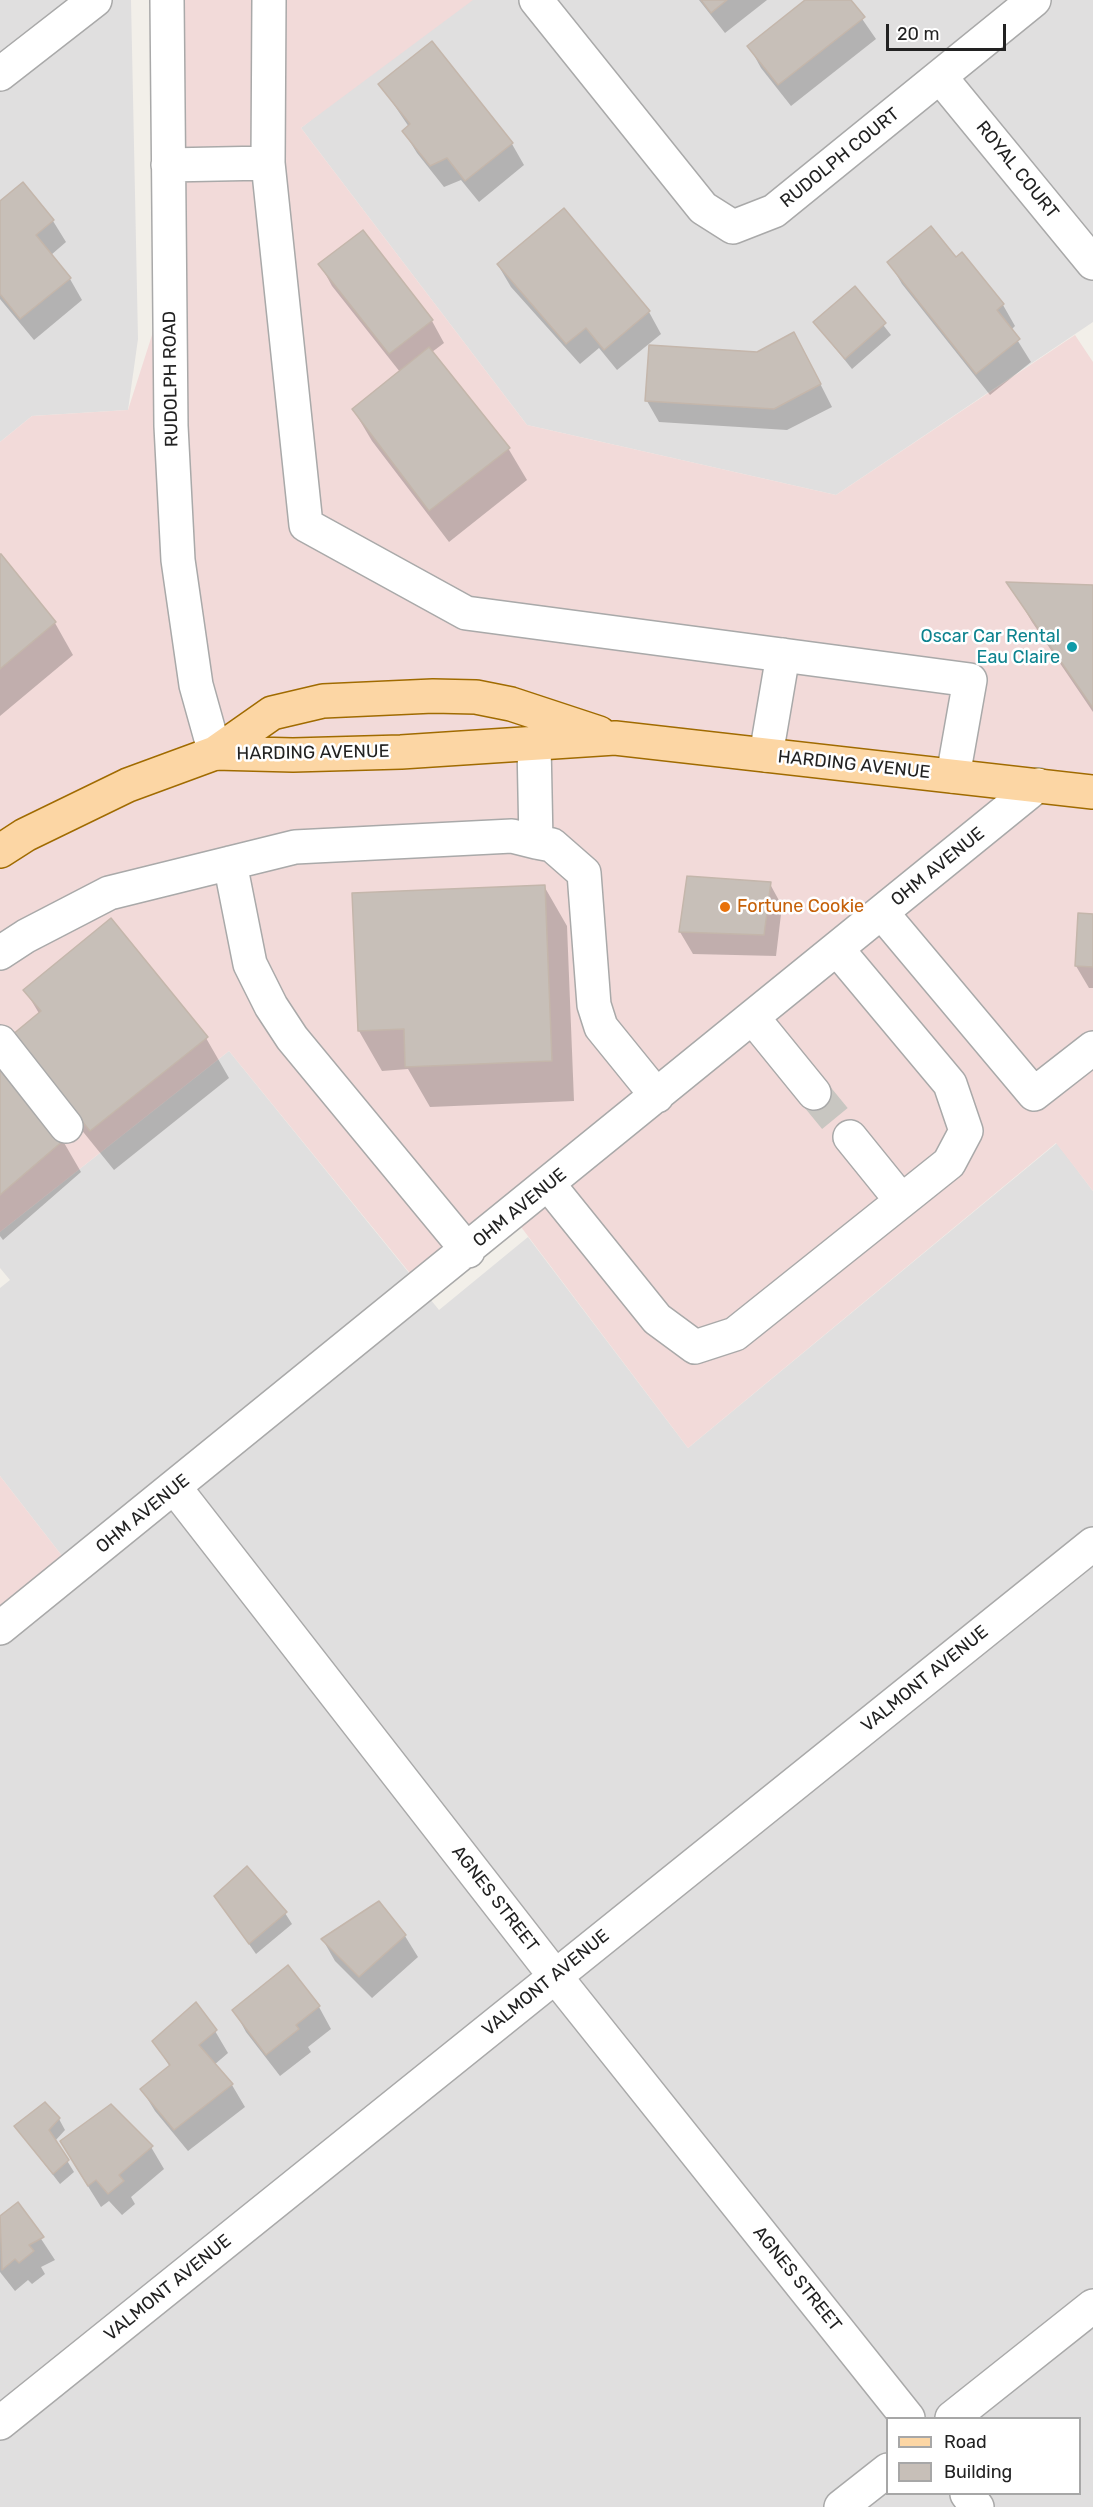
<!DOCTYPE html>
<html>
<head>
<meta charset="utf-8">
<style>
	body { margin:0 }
	#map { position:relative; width:1093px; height:2507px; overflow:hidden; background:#f2efe9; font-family:Rubik,sans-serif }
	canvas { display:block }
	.legend { position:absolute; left:886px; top:2417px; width:195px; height:78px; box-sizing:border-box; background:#fff; border:2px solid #a7a7a7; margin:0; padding:8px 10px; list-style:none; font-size:18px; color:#222 }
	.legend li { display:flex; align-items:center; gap:12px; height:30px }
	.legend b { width:30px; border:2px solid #a7a7a7 }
	.scale { position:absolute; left:886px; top:24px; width:120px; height:27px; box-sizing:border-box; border:3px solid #222; border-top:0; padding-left:8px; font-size:18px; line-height:21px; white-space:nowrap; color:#222; -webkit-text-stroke:4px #fff; paint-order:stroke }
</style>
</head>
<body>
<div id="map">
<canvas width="1093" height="2507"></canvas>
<ul class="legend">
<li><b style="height:8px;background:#fcd6a4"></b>Road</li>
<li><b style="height:16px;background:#c7bfb8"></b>Building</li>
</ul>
<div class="scale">20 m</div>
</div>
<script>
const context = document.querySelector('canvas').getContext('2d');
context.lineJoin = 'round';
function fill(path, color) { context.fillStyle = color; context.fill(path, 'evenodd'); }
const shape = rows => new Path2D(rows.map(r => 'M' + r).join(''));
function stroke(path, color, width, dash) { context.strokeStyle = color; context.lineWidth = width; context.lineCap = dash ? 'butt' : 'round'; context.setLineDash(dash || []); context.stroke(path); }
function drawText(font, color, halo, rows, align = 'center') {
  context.font = font + ' Rubik,sans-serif'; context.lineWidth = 5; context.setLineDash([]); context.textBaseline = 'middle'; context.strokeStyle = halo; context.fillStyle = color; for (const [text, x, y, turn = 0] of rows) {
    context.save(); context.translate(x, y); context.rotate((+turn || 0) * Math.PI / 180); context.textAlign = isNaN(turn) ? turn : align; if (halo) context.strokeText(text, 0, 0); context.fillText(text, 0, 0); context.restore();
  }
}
fill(shape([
	[0,0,131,0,138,339,128,410,32,416,0,442],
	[458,0,1093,0,1093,322,836,495,527,425,301,128],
	[229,1051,439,1310,528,1237,688,1448,1057,1143,1093,1191,1093,2507,0,2507,0,1628,73,1570,0,1476,0,1288,10,1280,0,1268,0,1232],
	[888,2418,1080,2418,1080,2494,888,2494]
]), '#e0dfdf');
fill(shape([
	[167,0,473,0,301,128,527,425,836,495,1075,335,1093,362,1093,1191,1056,1143,688,1448,512,1215,422,1288,229,1051,0,1232,0,442,32,416,128,410,169,282],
	[0,1476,73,1570,0,1628]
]), '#f2dad9');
fill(shape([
	[699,0,767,0,725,33],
	[808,0,849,0,876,39,791,106,761,68,749,46],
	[380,84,512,144,524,165,479,202,461,180,444,187,417,153,404,132,409,127],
	[0,203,53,221,66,242,51,255,70,279,82,300,34,340,0,299],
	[956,259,1003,305,1015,326,1011,330,1031,362,990,395,902,284,889,262],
	[320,264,432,321,444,343,432,352,508,448,527,480,449,542,372,441,353,409,400,372,332,286],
	[498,265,649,312,661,334,617,370,599,348,580,364,511,287],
	[854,288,891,335,852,369,815,323],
	[806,356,832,407,787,430,659,422,647,401],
	[0,556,55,623,73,655,0,716],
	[1009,583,1093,587,1093,712,1032,622],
	[770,884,782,906,776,956,693,954,680,932],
	[544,886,567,926,574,1101,430,1107,408,1069,382,1071,359,1031],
	[1093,915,1093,988,1089,988,1076,966],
	[25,990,206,1038,229,1078,114,1170,37,1075,40,1015],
	[0,1068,63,1141,81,1172,3,1240,0,1236],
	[216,1897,285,1913,292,1924,256,1954],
	[405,1936,418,1957,372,1998,335,1961,323,1940],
	[288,1967,319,2007,331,2029,308,2047,311,2052,280,2076,246,2032,234,2010],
	[215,2031,228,2053,214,2065,232,2085,245,2107,188,2151,155,2111,142,2090,170,2067,154,2041],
	[59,2119,65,2130,55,2141,74,2172,60,2184,16,2127],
	[151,2147,164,2169,131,2197,135,2204,122,2215,109,2201,101,2207,74,2164],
	[18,2204,55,2260,41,2267,45,2274,32,2284,28,2280,15,2291,0,2272,0,2218]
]), '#0003');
const building = shape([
	[701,0,727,0,711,13,701,0],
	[805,0,851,0,865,17,778,85,747,46,805,0],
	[432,41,513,143,465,181,447,158,430,166,402,131,410,124,378,84,432,41],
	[23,182,54,220,36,235,71,278,20,319,0,294,0,201,23,182],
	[564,208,650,311,604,350,586,328,566,344,497,264,564,208],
	[931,226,956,257,962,252,1004,304,997,310,1020,339,976,374,887,262,931,226],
	[363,230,433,320,389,354,318,264,363,230],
	[855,286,886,323,845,359,813,322,855,286],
	[794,332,821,384,774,409,645,401,649,345,757,352,794,332],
	[429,347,510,448,429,511,352,409,429,347],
	[1,554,56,622,0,669,0,554,1,554],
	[1006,582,1093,585,1093,708,1006,582],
	[687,876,771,882,764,935,679,932,687,876],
	[545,885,552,1061,405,1067,404,1029,358,1031,352,893,545,885],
	[1078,913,1093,914,1093,967,1075,966,1078,913],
	[111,918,208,1037,90,1131,12,1035,41,1011,23,990,111,918],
	[0,1066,64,1140,0,1195,0,1066],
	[247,1866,287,1912,249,1944,214,1896,247,1866],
	[379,1901,406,1935,359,1977,321,1939,379,1901],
	[288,1965,320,2006,296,2025,299,2029,266,2055,232,2010,288,1965],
	[196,2002,217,2030,199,2045,233,2084,174,2130,140,2089,170,2065,152,2041,196,2002],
	[45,2102,60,2118,49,2130,69,2160,53,2174,14,2126,45,2102],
	[111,2104,153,2146,119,2175,124,2181,108,2194,96,2180,88,2186,60,2141,111,2104],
	[18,2202,44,2237,29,2245,34,2251,19,2263,15,2259,2,2270,0,2216,18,2202]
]);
fill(building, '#c7bfb8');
stroke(building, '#c4b6ab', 1.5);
stroke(shape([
	[814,1093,850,1137]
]), '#c8c6c1', 33, [33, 16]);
const minor = shape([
	[167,0,171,426,178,560,196,685,215,753],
	[536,0,703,208,733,227,774,211,1034,0],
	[0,74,95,0],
	[941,78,1093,263],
	[268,163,269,0],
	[168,165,268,163,306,525,466,613,970,680,953,776],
	[534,744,536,842],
	[766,755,783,655],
	[230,863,250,964,271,1006,292,1038,468,1251],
	[882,913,1034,1094,1093,1048],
	[0,953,26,936,109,893,295,847,512,836,536,842,552,845,584,873,594,1005,601,1027,657,1096],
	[753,1018,814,1093],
	[0,1042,66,1126],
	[850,1137,901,1200],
	[549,1185,657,1319,695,1347,735,1334,949,1163,966,1131,950,1084,837,949],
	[175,1488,555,1976,908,2418],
	[0,1628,1038,785],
	[952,2418,1093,2306],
	[0,2423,1093,1544],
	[967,2494,977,2507],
	[841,2507,888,2470]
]);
const major = shape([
	[215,753,293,755,401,752,615,738,1093,792],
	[0,851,25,835,128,785,215,753,272,713,323,701,433,696,476,697,511,704,599,733]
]);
stroke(minor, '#a9a9a9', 36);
stroke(major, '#a06b00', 36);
stroke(minor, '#fff', 33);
stroke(major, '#fcd6a4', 33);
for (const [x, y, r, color] of [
	[1072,647,6,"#0f9aa8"],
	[725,907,6,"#e8710a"]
]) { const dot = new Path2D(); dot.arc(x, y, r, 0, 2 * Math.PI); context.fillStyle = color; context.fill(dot); stroke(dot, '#fff', 2); }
drawText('18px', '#222', '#fff', [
	["RUDOLPH COURT",840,158,-39],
	["ROYAL COURT",1017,170,51],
	["RUDOLPH ROAD",171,379,-91],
	["HARDING AVENUE",313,753,-1],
	["HARDING AVENUE",854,765,6],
	["OHM AVENUE",938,867,-39],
	["OHM AVENUE",520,1208,-39],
	["OHM AVENUE",143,1514,-39],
	["VALMONT AVENUE",925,1679,-39],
	["AGNES STREET",495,1899,52],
	["VALMONT AVENUE",546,1983,-39],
	["AGNES STREET",797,2279,51],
	["VALMONT AVENUE",168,2288,-39]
]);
drawText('18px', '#0d838f', '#fff', [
	["Oscar Car Rental",1060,637],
	["Eau Claire",1060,658]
], 'right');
drawText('18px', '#c56008', '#fff', [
	["Fortune Cookie",737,907]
], 'left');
</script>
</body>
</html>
